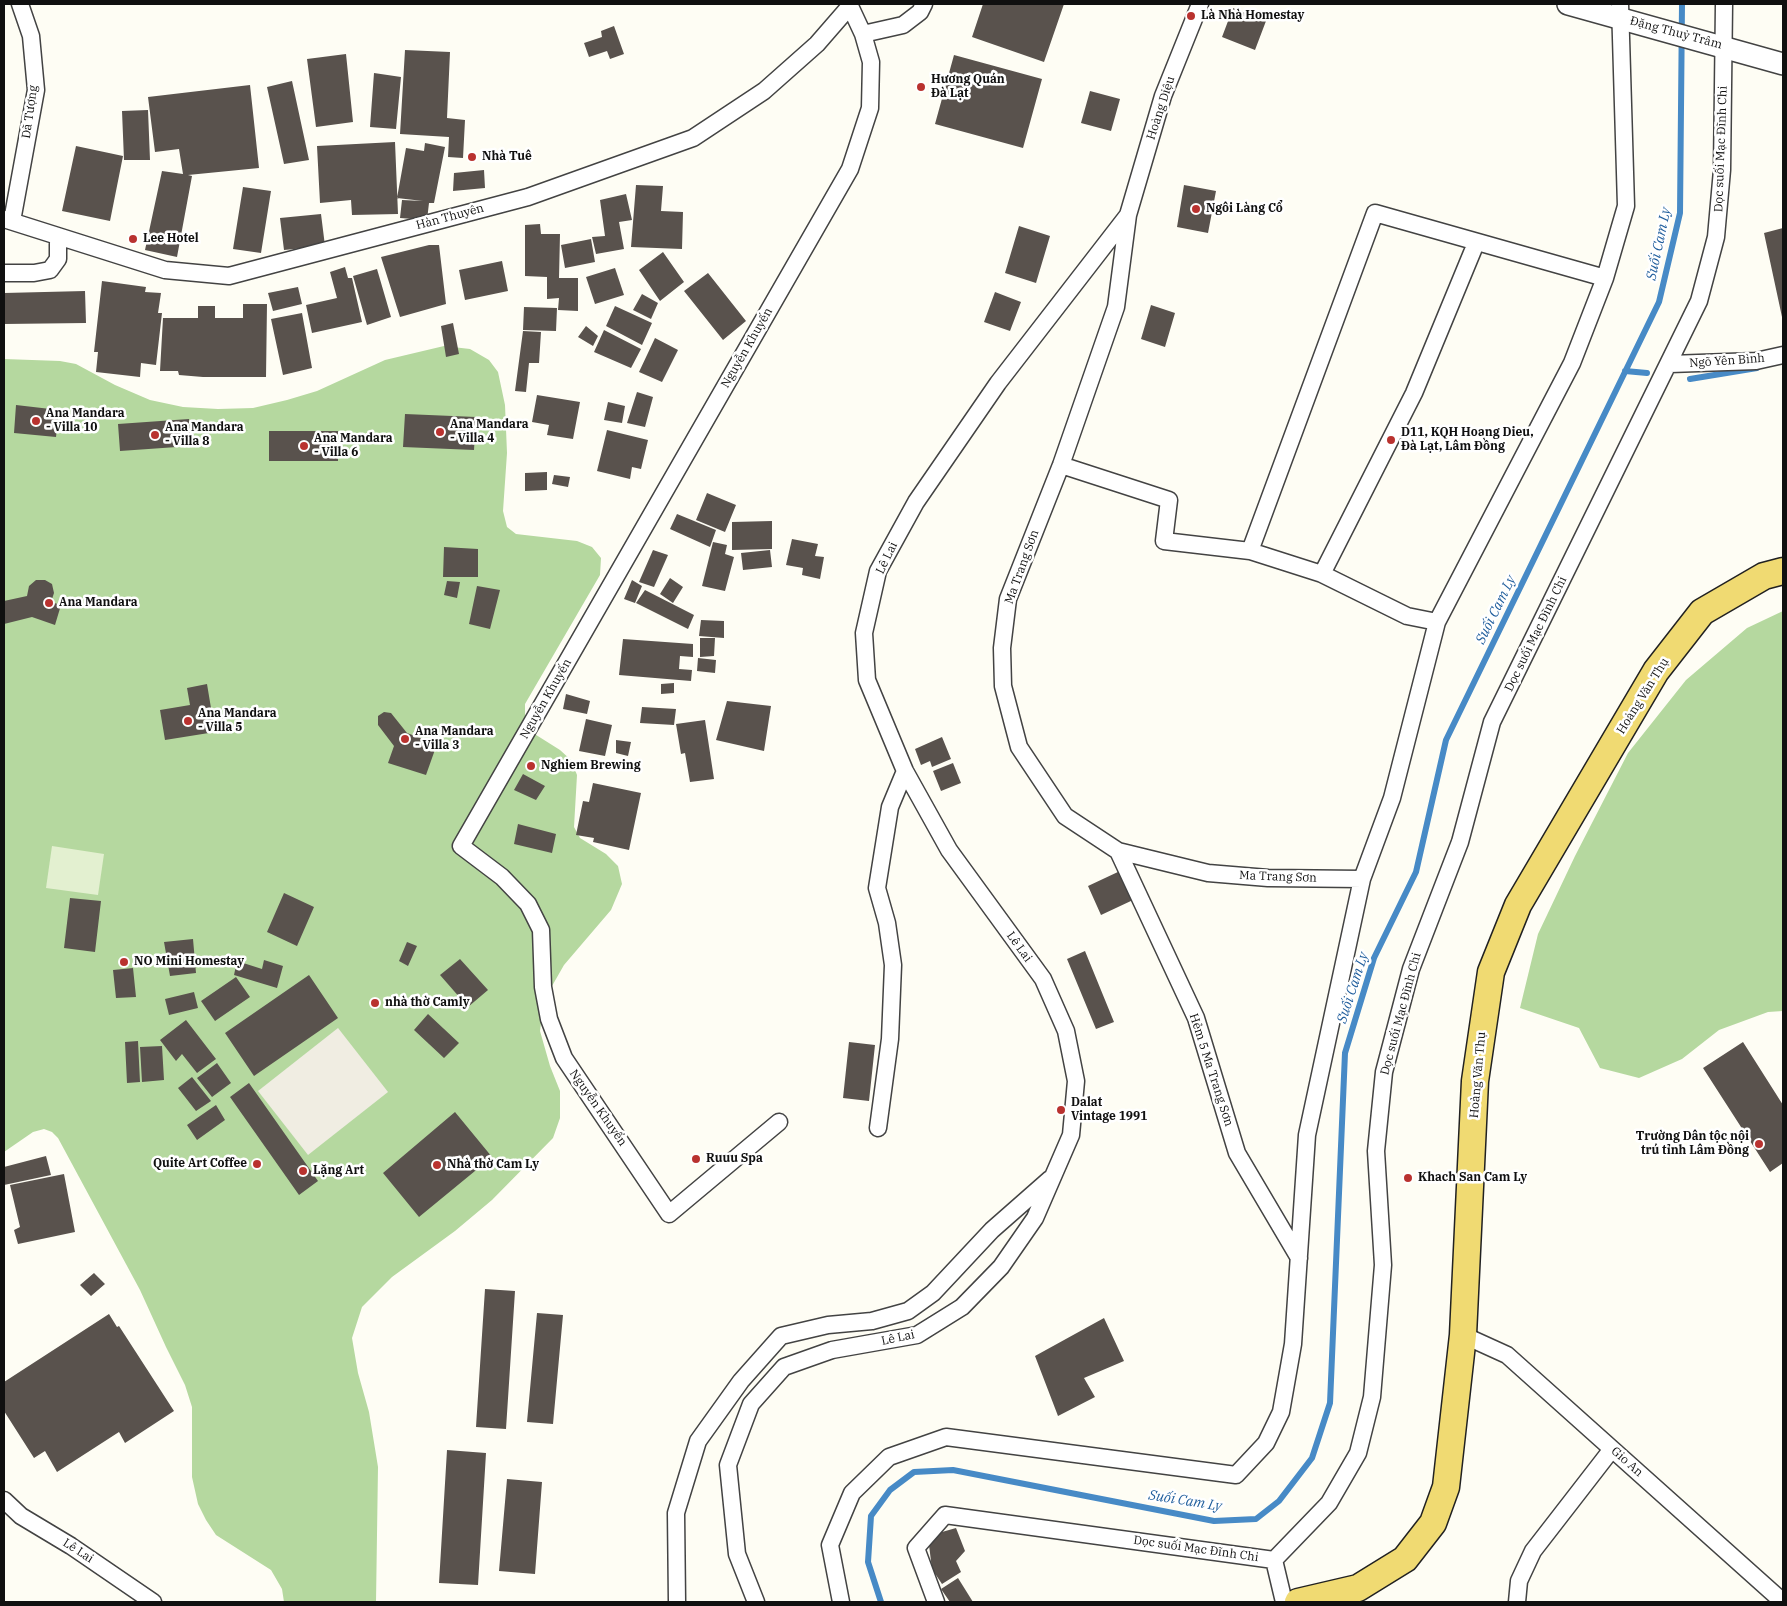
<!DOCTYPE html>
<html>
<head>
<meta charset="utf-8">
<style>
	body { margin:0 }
	#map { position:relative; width:1787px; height:1606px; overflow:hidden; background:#fefdf4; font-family:"IBM Plex Serif",serif }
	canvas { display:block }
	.frame { position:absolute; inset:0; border:5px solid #101010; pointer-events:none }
</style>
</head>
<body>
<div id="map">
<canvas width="1787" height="1606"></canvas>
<div class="frame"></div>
</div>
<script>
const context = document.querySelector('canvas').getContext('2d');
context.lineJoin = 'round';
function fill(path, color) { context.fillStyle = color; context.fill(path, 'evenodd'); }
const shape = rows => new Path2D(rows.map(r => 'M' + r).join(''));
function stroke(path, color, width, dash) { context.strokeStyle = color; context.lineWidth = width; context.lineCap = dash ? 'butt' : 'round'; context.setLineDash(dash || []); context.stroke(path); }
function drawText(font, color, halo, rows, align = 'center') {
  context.font = font + ' "IBM Plex Serif",serif'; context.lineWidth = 5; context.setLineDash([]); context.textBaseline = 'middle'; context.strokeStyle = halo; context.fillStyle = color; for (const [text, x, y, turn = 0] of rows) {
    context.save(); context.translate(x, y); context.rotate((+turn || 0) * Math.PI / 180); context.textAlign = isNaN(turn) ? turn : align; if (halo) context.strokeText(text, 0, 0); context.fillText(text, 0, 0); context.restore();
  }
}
fill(shape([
	[444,346,470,349,489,360,498,372,505,405,507,453,503,511,507,527,516,534,577,541,592,547,601,558,600,575,525,704,525,721,533,733,560,750,571,760,577,775,574,827,580,838,606,854,618,866,622,884,611,910,564,965,544,1000,540,1031,550,1066,560,1091,560,1118,553,1138,492,1200,455,1231,392,1277,362,1307,352,1338,358,1373,369,1412,378,1467,376,1602,284,1602,282,1589,271,1570,216,1535,206,1520,198,1504,192,1477,192,1407,185,1385,166,1347,140,1290,58,1138,52,1132,44,1129,33,1132,4,1152,4,359,60,361,76,364,115,385,150,400,183,407,218,409,253,408,287,400,317,391,385,360],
	[1783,611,1783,1011,1768,1012,1719,1030,1682,1059,1639,1078,1600,1068,1579,1028,1520,1008,1538,934,1575,856,1628,753,1686,680,1747,628]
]), '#b5d89f');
fill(shape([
	[52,846,104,854,98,895,46,888]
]), '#e3f0d0');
fill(shape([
	[338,1028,388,1092,308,1155,258,1091]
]), '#f0ede2');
stroke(shape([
	[1625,371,1647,373],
	[1690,379,1757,368],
	[881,1602,868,1562,871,1516,890,1490,914,1472,953,1470,1214,1521,1256,1519,1279,1501,1312,1458,1330,1403,1345,1053,1374,958,1416,872,1446,740,1659,302,1680,213,1682,4]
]), '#478ac6', 6);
fill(shape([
	[983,4,1064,4,1044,62,972,37],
	[1233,8,1266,21,1255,50,1222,37],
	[614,26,624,54,610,59,607,51,589,57,584,43,602,37,601,31],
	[405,50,450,52,447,118,465,120,463,158,448,157,449,137,400,134],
	[346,54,353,122,316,127,307,59],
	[954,55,1042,79,1023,148,935,124],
	[374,73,401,77,396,129,370,127],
	[292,81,309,160,284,164,267,87],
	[250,85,259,168,188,175,192,176,177,257,145,250,162,171,183,174,179,149,155,152,148,97],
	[1090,91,1120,99,1111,131,1081,123],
	[148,110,150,160,124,160,122,111],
	[395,142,398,214,352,215,351,200,320,203,317,146],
	[425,143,445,147,434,203,429,203,427,220,400,218,402,200,423,201,397,198,406,148,424,151],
	[76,146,123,156,110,221,62,211],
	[484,170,485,188,453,191,454,173],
	[636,185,663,186,661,211,683,212,682,249,631,247],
	[1184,185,1216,191,1208,233,1177,227],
	[243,187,271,191,261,253,233,249],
	[626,194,632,220,619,222,624,249,596,254,592,237,605,236,600,200],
	[321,214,325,246,284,250,280,218],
	[540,224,541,234,560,234,559,278,578,278,578,311,558,310,559,298,547,299,547,277,525,276,525,225],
	[1019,226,1050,236,1036,283,1005,273],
	[1783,228,1783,317,1782,317,1764,233],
	[591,239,595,262,565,268,561,245],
	[429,245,439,245,446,304,400,317,381,257],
	[663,252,684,282,660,301,639,270],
	[502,261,508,291,465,300,459,270],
	[345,267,348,278,352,278,362,322,312,333,306,305,337,298,330,272],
	[615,268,624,295,595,304,586,277],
	[377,269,391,317,367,325,353,276],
	[708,273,746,321,723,340,684,291],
	[102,281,146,287,145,292,161,293,158,313,162,313,156,365,141,363,140,377,96,372,98,352,94,352],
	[298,287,302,304,273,311,268,293],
	[85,291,86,323,4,324,4,293],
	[995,292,1021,302,1010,331,984,322],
	[642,294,658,303,651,319,633,310],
	[243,304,267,304,266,377,203,377,179,375,178,371,160,371,163,318,198,318,198,306,215,306,215,318,243,318],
	[1151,305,1175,313,1165,347,1141,339],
	[615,306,652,323,642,345,606,326],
	[524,307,557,308,556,331,523,330],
	[302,313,312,368,283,375,271,319],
	[453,323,459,354,446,357,441,326],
	[586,326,598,336,593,346,578,337],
	[604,330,641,349,631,368,594,352],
	[523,331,541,332,539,363,529,363,526,392,515,391],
	[655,338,678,350,662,382,639,372],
	[637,392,653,397,645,427,627,423],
	[537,395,580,402,573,439,547,435,549,425,532,422],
	[608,402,625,406,622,423,604,420],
	[16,405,59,410,56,437,14,433],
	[405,414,476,417,474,450,403,447],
	[189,419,191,446,120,451,118,424],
	[607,430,648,440,641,469,632,467,630,479,597,471],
	[269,431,338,431,338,461,269,461],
	[547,472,547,490,525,491,525,473],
	[554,475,570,477,568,487,552,484],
	[707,493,736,505,725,532,696,520],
	[677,514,716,530,710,547,670,529],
	[772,521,772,549,732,550,732,522],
	[792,539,818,544,815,556,824,557,820,579,802,575,803,568,786,565],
	[713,542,727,545,725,554,734,557,725,591,702,586],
	[444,547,478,549,478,577,443,577],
	[653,550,668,555,654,587,639,582],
	[770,550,772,567,743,570,741,553],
	[670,578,683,587,673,603,660,594],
	[36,580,45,580,52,584,54,593,51,602,61,605,55,625,32,617,4,624,4,601,27,596,29,586],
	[632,580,642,586,635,603,624,599],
	[447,581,460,582,457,598,444,595],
	[477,586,500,590,490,629,469,624],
	[645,590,694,615,688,629,636,603],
	[701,620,724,621,724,638,699,636],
	[700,638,715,638,714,656,700,657],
	[623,639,693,644,693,657,680,656,679,669,692,670,691,681,619,675],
	[698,658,716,660,715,673,697,671],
	[674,683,674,693,661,694,661,684],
	[207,684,215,732,165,740,160,710,190,705,187,688],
	[566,694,590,701,587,714,563,709],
	[727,701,771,706,764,751,716,740],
	[642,707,676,709,674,725,640,723],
	[384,712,391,713,407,733,437,744,426,775,388,763,394,746,378,725,378,716],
	[586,719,612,725,605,756,579,751],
	[705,720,714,779,690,782,685,753,681,754,676,724],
	[942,737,951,759,932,767,930,761,921,765,915,749],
	[616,740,631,742,628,756,616,753],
	[953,763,961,783,941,791,933,771],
	[523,774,545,786,536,800,514,790],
	[593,783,641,793,629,850,593,842,594,838,576,835,583,801,589,802],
	[518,824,556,834,552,853,514,844],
	[1120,871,1133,900,1101,915,1088,886],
	[284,893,314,907,297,946,267,932],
	[70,898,101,901,95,952,64,948],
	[193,939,196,973,170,976,164,942],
	[407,942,417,946,408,966,399,961],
	[1085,951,1114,1022,1096,1029,1067,959],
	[460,959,488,990,468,1007,440,975],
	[264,960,283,966,277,988,234,975,237,961,262,969],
	[133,968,136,997,116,998,113,970],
	[309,975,338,1018,254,1076,225,1033],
	[236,977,250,997,215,1021,201,1001],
	[194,992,198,1008,169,1015,165,999],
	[428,1014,459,1043,444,1058,414,1030],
	[186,1020,216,1059,197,1073,182,1054,176,1061,160,1040],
	[138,1041,140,1082,127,1083,125,1042],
	[849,1042,875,1045,869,1101,843,1098],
	[1743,1042,1783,1105,1783,1163,1770,1172,1703,1068],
	[162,1046,164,1080,142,1082,140,1047],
	[217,1063,231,1083,212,1097,197,1078],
	[192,1077,211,1101,196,1111,178,1088],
	[249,1083,318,1181,299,1195,230,1097],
	[216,1105,225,1120,197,1140,187,1125],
	[455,1112,492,1157,419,1217,383,1173],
	[46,1156,51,1175,4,1185,4,1167],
	[64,1174,75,1232,18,1244,14,1230,20,1227,10,1185],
	[94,1273,105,1284,91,1296,80,1285],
	[485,1289,515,1291,506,1429,476,1427],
	[537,1313,563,1315,553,1424,527,1422],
	[109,1314,117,1327,119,1326,174,1411,125,1443,119,1432,57,1472,45,1451,34,1458,4,1411,4,1382],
	[1104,1318,1124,1361,1084,1378,1095,1397,1058,1416,1035,1356],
	[447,1450,486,1453,478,1585,439,1583],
	[507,1479,542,1482,535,1574,499,1571],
	[956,1528,965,1551,956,1561,961,1572,942,1584,932,1569,929,1545,942,1532],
	[958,1578,973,1602,950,1602,941,1589]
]), '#59524d');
const minor = shape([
	[1200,4,1163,96,1128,215,1116,307,1061,465,1008,599,1002,648,1003,686,1019,747,1065,816,1118,851,1208,873,1268,878,1362,879],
	[863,34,903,25,920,12,924,4],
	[4,219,165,270,229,276,528,197,693,138,764,91,817,44,850,6],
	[12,221,36,90,31,36,20,4],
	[4,273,34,273,50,270,58,259,58,238],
	[1670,364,1756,361,1783,355],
	[1061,465,1169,500,1164,541,1250,551],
	[1322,574,1414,393,1476,243],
	[1437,622,1407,616,1322,574,1250,551,1375,213,1605,278],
	[1118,851,1196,1018,1237,1153,1299,1258],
	[779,1122,669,1214,564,1058,549,1019,543,987,541,930,528,904,502,877,461,846,850,169,870,108,871,62,863,34,849,4],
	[878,1128,890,1039,893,965,887,923,877,888,890,807,905,771],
	[1463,1335,1507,1355,1783,1602],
	[4,1500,21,1516,71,1546,153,1602],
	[1274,1560,1284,1602],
	[677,1602,676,1513,698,1441,741,1381,781,1336,828,1325,872,1321,908,1311,933,1293,992,1230,1050,1179],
	[756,1602,737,1554,728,1465,751,1404,784,1367,832,1350,917,1335,962,1307,1001,1267,1035,1218,1071,1135,1076,1081,1066,1031,1043,979,949,850,905,771,867,680,864,633,878,571,916,502,998,383,1128,215],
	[841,1602,830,1545,852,1493,889,1457,946,1437,1236,1475,1266,1443,1281,1412,1293,1344,1307,1135,1362,879,1392,798,1437,622,1572,363,1605,278,1626,206,1620,4],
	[936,1602,916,1548,945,1515,1274,1560,1329,1503,1358,1453,1372,1397,1383,1265,1376,1151,1384,1072,1411,969,1460,842,1492,722,1699,301,1716,237,1722,170,1724,4],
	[1517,1602,1519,1581,1533,1551,1612,1449]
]);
const tertiary = shape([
	[1568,4,1783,64]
]);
const primary = shape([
	[1298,1602,1358,1588,1405,1559,1433,1523,1446,1487,1463,1335,1475,1081,1491,972,1518,905,1656,671,1702,612,1764,576,1783,571]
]);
stroke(minor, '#434343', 19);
stroke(tertiary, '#434343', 24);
stroke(primary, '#212121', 29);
stroke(minor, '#fff', 16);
stroke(tertiary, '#fff', 21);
stroke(primary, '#f0da72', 26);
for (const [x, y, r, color] of [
	[1191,16,5,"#b9322f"],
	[921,87,5,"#b9322f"],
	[472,157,5,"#b9322f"],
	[1196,209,5,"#b9322f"],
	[133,239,5,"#b9322f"],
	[36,421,5,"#b9322f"],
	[440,432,5,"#b9322f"],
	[155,435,5,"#b9322f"],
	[1391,440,5,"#b9322f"],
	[304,446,5,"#b9322f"],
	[49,603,5,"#b9322f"],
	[188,721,5,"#b9322f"],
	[405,739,5,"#b9322f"],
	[531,766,5,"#b9322f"],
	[124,962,5,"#b9322f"],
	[375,1003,5,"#b9322f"],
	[1061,1110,5,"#b9322f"],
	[1759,1144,5,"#b9322f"],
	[696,1159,5,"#b9322f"],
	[257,1164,5,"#b9322f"],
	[437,1165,5,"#b9322f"],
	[303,1171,5,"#b9322f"],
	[1408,1178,5,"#b9322f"]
]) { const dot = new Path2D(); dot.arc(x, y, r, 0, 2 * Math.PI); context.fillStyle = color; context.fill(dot); stroke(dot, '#fff', 2); }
drawText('bold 12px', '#101010', '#fff', [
	["Là Nhà Homestay",1201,16],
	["Hương Quán",931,80],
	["Đà Lạt",931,94],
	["Nhà Tuê",482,157],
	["Ngôi Làng Cổ",1206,209],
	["Lee Hotel",143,239],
	["Ana Mandara",46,414],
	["- Villa 10",46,428],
	["Ana Mandara",450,425],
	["- Villa 4",450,439],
	["Ana Mandara",165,428],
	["- Villa 8",165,442],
	["D11, KQH Hoang Dieu,",1401,433],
	["Đà Lạt, Lâm Đồng",1401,447],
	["Ana Mandara",314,439],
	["- Villa 6",314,453],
	["Ana Mandara",59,603],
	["Ana Mandara",198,714],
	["- Villa 5",198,728],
	["Ana Mandara",415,732],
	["- Villa 3",415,746],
	["Nghiem Brewing",541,766],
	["NO Mini Homestay",134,962],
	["nhà thờ Camly",385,1003],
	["Dalat",1071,1103],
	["Vintage 1991",1071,1117],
	["Trường Dân tộc nội",1749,1137,"right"],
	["trú tỉnh Lâm Đồng",1749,1151,"right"],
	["Ruuu Spa",706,1159],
	["Quite Art Coffee",247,1164,"right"],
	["Nhà thờ Cam Ly",447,1165],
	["Lặng Art",313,1171],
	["Khach San Cam Ly",1418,1178]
], 'left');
drawText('12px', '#101010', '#fff', [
	["Đặng Thuỳ Trâm",1676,33,15],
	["Hoàng Diệu",1161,108,-72],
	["Dã Tượng",30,112,-82],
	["Dọc suối Mạc Đĩnh Chi",1721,149,-88],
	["Hàn Thuyên",450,217,-15],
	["Nguyễn Khuyến",747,348,-60],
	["Ngõ Yên Bình",1727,361,-4],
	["Lê Lai",887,558,-64],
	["Ma Trang Sơn",1022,567,-70],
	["Dọc suối Mạc Đĩnh Chi",1536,634,-64],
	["Hoàng Văn Thụ",1643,696,-58],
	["Nguyễn Khuyến",546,699,-60],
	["Ma Trang Sơn",1278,877,2],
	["Lê Lai",1019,947,54],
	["Dọc suối Mạc Đĩnh Chi",1401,1014,-75],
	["Hẻm 5 Ma Trang Sơn",1211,1070,72],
	["Hoàng Văn Thụ",1478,1075,-85],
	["Nguyễn Khuyến",598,1108,55],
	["Lê Lai",898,1338,-12],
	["Gio An",1627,1462,42],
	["Dọc suối Mạc Đĩnh Chi",1196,1549,8],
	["Lê Lai",78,1551,33]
]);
drawText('italic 14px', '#1f5d9c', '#fff', [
	["Suối Cam Ly",1659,244,-78],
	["Suối Cam Ly",1496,610,-64],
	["Suối Cam Ly",1353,988,-72],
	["Suối Cam Ly",1185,1501,9]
]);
</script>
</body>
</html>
